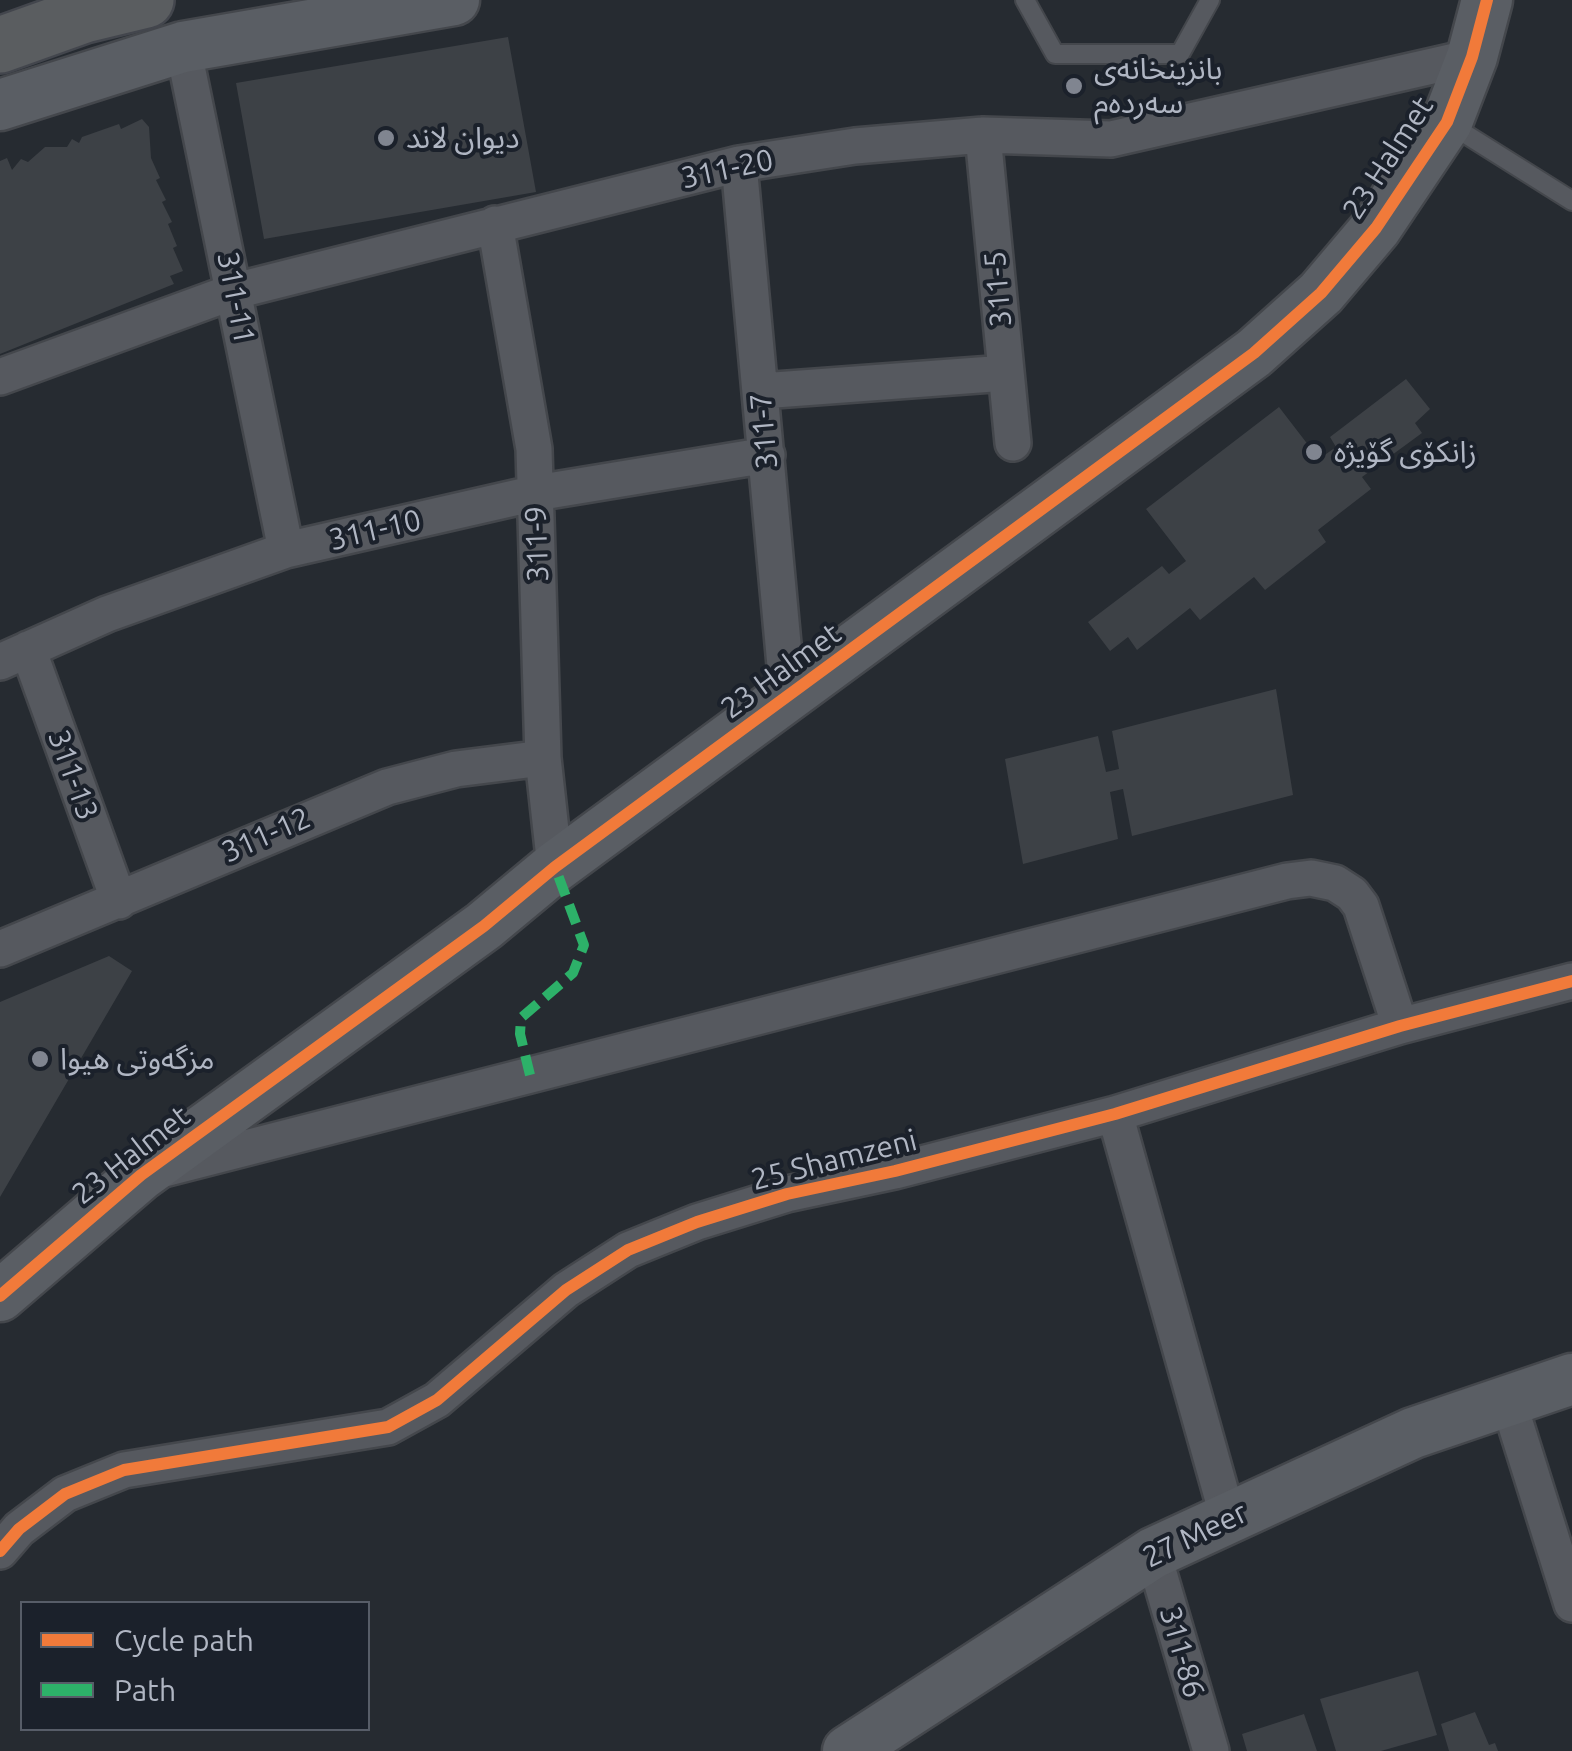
<!DOCTYPE html>
<html>
<head>
<meta charset="utf-8">
<style>
	body { margin:0 }
	#map { position:relative; width:1572px; height:1751px; overflow:hidden; background:#262b31; font-family:Ubuntu,sans-serif }
	canvas { display:block }
	.legend { position:absolute; left:20px; top:1601px; width:350px; height:130px; box-sizing:border-box; background:#1b212b; border:2px solid #575d68; margin:0; padding:12px 18px; list-style:none; font-size:30px; color:#b0b6c3 }
	.legend li { display:flex; align-items:center; gap:20px; height:50px }
	.legend b { width:50px; border:2px solid #575d68 }
</style>
</head>
<body>
<div id="map">
<canvas width="1572" height="1751"></canvas>
<ul class="legend">
<li><b style="height:12px;background:#f17a3a"></b>Cycle path</li>
<li><b style="height:12px;background:#2db169"></b>Path</li>
</ul>
</div>
<script>
const context = document.querySelector('canvas').getContext('2d');
context.lineJoin = 'round';
function fill(path, color) { context.fillStyle = color; context.fill(path, 'evenodd'); }
const shape = rows => new Path2D(rows.map(r => 'M' + r).join(''));
function stroke(path, color, width, dash) { context.strokeStyle = color; context.lineWidth = width; context.lineCap = dash ? 'butt' : 'round'; context.setLineDash(dash || []); context.stroke(path); }
function drawText(font, color, halo, rows, align = 'center') {
  context.font = font + ' Ubuntu,"Noto Sans Arabic",sans-serif'; context.lineWidth = 8; context.setLineDash([]); context.textBaseline = 'middle'; context.strokeStyle = halo; context.fillStyle = color; for (const [text, x, y, turn = 0] of rows) {
    context.save(); context.translate(x, y); context.rotate((+turn || 0) * Math.PI / 180); context.textAlign = isNaN(turn) ? turn : align; if (halo) context.strokeText(text, 0, 0); context.fillText(text, 0, 0); context.restore();
  }
}
fill(shape([
	[508,37,536,192,264,239,236,83],
	[142,119,149,127,151,158,160,178,156,180,166,200,162,202,172,222,168,224,177,246,173,248,183,271,170,276,174,284,0,354,0,161,7,158,12,170,21,159,28,162,45,147,67,147,72,139,79,143,82,137,119,124,121,129],
	[1406,379,1430,409,1415,423,1422,433,1362,477,1371,489,1318,530,1326,542,1265,590,1254,577,1200,620,1190,608,1137,650,1128,637,1110,651,1088,622,1162,566,1169,574,1186,561,1146,509,1279,407,1319,459,1336,447,1330,437],
	[1276,689,1293,795,1132,836,1123,789,1110,792,1118,839,1023,864,1005,759,1098,736,1106,772,1119,769,1112,731],
	[109,956,132,971,0,1197,0,1002],
	[1418,1671,1437,1735,1381,1751,1336,1751,1320,1699],
	[1475,1712,1489,1745,1495,1743,1498,1751,1449,1751,1441,1724],
	[1304,1714,1317,1751,1247,1751,1242,1734]
]), '#3d4146');
const lane = shape([
	[1025,0,1055,54,1180,54,1210,0],
	[1451,125,1572,201]
]);
const street = shape([
	[183,47,286,550],
	[983,135,1013,443],
	[739,164,788,698],
	[495,224,534,449,543,758,555,867],
	[0,377,235,291,739,164,855,146,983,135,1111,139,1472,57],
	[761,391,1006,373],
	[28,649,119,901],
	[0,662,107,614,286,550,536,493,767,455],
	[0,949,387,787,456,769,543,758],
	[1115,1114,1228,1518],
	[164,1169,1287,881,1311,878,1335,883,1352,894,1361,906,1400,1026],
	[1508,1400,1572,1604],
	[0,1551,19,1529,65,1494,124,1470,388,1427,437,1400,566,1290,628,1250,697,1222,787,1194,895,1171,1115,1114,1400,1026,1572,981],
	[1153,1553,1211,1751]
]);
const secondary = shape([
	[0,105,183,47,454,0],
	[0,1296,141,1175,484,926,555,867,1254,353,1321,293,1376,228,1447,122,1472,57,1487,0],
	[848,1751,1153,1553,1413,1433,1572,1379]
]);
const highway = shape([
	[0,45,84,15,146,0]
]);
stroke(lane, '#44474c', 22);
stroke(street, '#44474c', 40);
stroke(secondary, '#44474c', 55);
stroke(highway, '#43464d', 60);
stroke(lane, '#56595f', 18);
stroke(street, '#56595f', 35);
stroke(secondary, '#5a5e64', 50);
stroke(highway, '#5a5d60', 55);
stroke(shape([
	[530,1075,520,1034,521,1018,573,973,584,945,555,867]
]), '#2db169', 10, [20, 10]);
stroke(shape([
	[0,1296,141,1175,484,926,555,867,1254,353,1321,293,1376,228,1447,122,1472,57,1487,0],
	[0,1551,19,1529,65,1494,124,1470,388,1427,437,1400,566,1290,628,1250,697,1222,787,1194,895,1171,1115,1114,1400,1026,1572,981]
]), '#f17a3a', 12);
for (const [x, y, r, color] of [
	[1074,86,10,"#808590"],
	[386,138,10,"#808590"],
	[1314,452,10,"#808590"],
	[40,1059,10,"#808590"]
]) { const dot = new Path2D(); dot.arc(x, y, r, 0, 2 * Math.PI); context.fillStyle = color; context.fill(dot); stroke(dot, '#1b212b', 4); }
drawText('30px', '#b0b6c3', '#1b212b', [
	["بانزینخانەی",1094,69],
	["سەردەم",1094,103],
	["دیوان لاند",406,138],
	["زانکۆی گۆیژە",1334,452],
	["مزگەوتی هیوا",60,1059]
], 'left');
drawText('30px', '#b0b6c3', '#1b212b', [
	["23 Halmet",1388,158,-57],
	["311-20",727,169,-12],
	["311-5",998,289,-95],
	["311-11",236,298,79],
	["311-7",764,431,-95],
	["311-10",375,530,-13],
	["311-9",537,544,-92],
	["23 Halmet",781,671,-36],
	["311-13",73,775,70],
	["311-12",266,835,-24],
	["23 Halmet",131,1155,-38],
	["25 Shamzeni",834,1160,-14],
	["27 Meer",1195,1535,-26],
	["311-86",1182,1652,74]
]);
</script>
</body>
</html>
